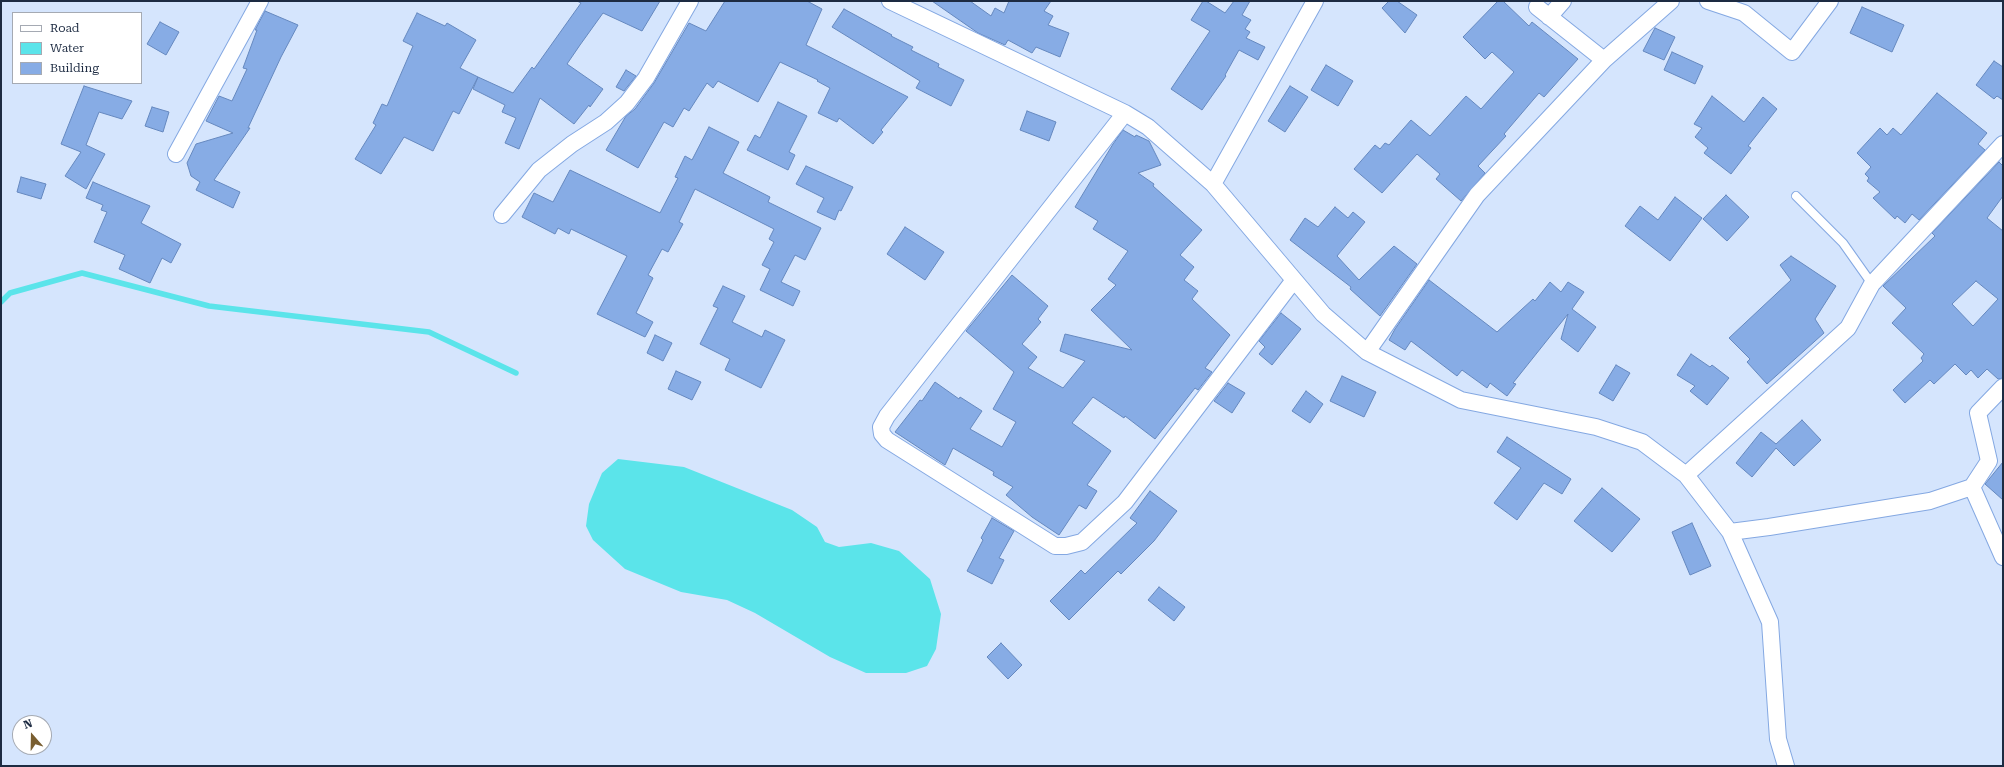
<!DOCTYPE html>
<html>
<head>
<meta charset="utf-8">
<style>
	body { margin:0 }
	#map { position:relative; width:2004px; height:767px; overflow:hidden; background:#d5e5fd; font-family:"Roboto Serif",serif }
	canvas { display:block }
	.frame { position:absolute; inset:0; border:2px solid #1d2b42; pointer-events:none }
	.legend { position:absolute; left:12px; top:12px; width:130px; height:72px; box-sizing:border-box; background:#fff; border:1px solid #a5aab3; margin:0; padding:5px 7px; list-style:none; font-size:12px; color:#1d2b42 }
	.legend li { display:flex; align-items:center; gap:8px; height:20px }
	.legend b { width:20px; border:1px solid #a5aab3 }
	.north { position:absolute; left:12px; top:715px; width:40px; height:40px; box-sizing:border-box; background:#fff; border:1px solid #a5aab3; border-radius:50%; rotate:340deg; font-size:11px; font-weight:700; line-height:16px; text-align:center; color:#1d2b42 }
	.north::after { content:''; display:block; margin:auto; width:14px; height:18px; background:#795e30; clip-path:polygon(50% 0,100% 100%,50% 72%,0 100%) }
</style>
</head>
<body>
<div id="map">
<canvas width="2004" height="767"></canvas>
<div class="frame"></div>
<ul class="legend">
<li><b style="height:5px;background:#fff"></b>Road</li>
<li><b style="height:11px;background:#5be4ea"></b>Water</li>
<li><b style="height:11px;background:#87ace5"></b>Building</li>
</ul>
<div class="north">N</div>
</div>
<script>
const context = document.querySelector('canvas').getContext('2d');
context.lineJoin = 'round';
function fill(path, color) { context.fillStyle = color; context.fill(path, 'evenodd'); }
const shape = rows => new Path2D(rows.map(r => 'M' + r).join(''));
function stroke(path, color, width, dash) { context.strokeStyle = color; context.lineWidth = width; context.lineCap = dash ? 'butt' : 'round'; context.setLineDash(dash || []); context.stroke(path); }
fill(shape([
	[618,459,684,467,792,510,817,527,825,542,839,547,871,543,899,551,930,579,941,614,936,649,927,666,906,673,866,673,830,657,755,613,727,600,681,592,625,569,593,540,586,526,589,504,602,473]
]), '#5be4ea');
stroke(shape([
	[1,302,10,293,82,273,209,306,429,332,516,373]
]), '#5be4ea', 5.5);
const building = shape([
	[577,1,660,1,642,31,603,13,580,45,567,64,603,89,590,107,589,105,574,124,540,98,519,149,505,143,516,118,502,112,505,105,473,89,478,77,513,93,532,67,534,69,581,3,577,1],
	[725,1,807,1,822,9,806,45,908,97,881,130,883,132,873,144,839,118,837,122,818,113,830,88,817,81,818,80,780,62,758,102,718,81,713,88,707,83,689,111,684,108,673,127,664,122,638,168,606,150,626,116,635,109,654,83,689,23,706,31,725,1],
	[932,1,970,1,991,16,995,8,1004,13,1009,1,1051,1,1044,11,1053,16,1048,25,1069,33,1060,57,1036,47,1032,53,1008,40,1005,45,978,33,932,1],
	[1203,1,1206,1,1225,13,1234,1,1250,1,1242,15,1251,20,1245,29,1250,32,1246,38,1265,47,1258,60,1239,50,1225,75,1226,76,1202,110,1171,89,1210,31,1191,20,1203,1],
	[1389,1,1397,1,1417,15,1405,33,1382,8,1389,1],
	[1498,1,1503,1,1529,26,1532,22,1578,59,1544,97,1539,93,1504,134,1506,136,1478,166,1485,173,1461,201,1436,179,1440,174,1417,154,1382,193,1354,169,1375,145,1380,149,1385,143,1389,145,1411,120,1430,136,1466,96,1481,109,1514,72,1492,52,1485,59,1463,37,1498,1],
	[1862,7,1904,25,1892,52,1850,33,1862,7],
	[844,9,892,35,891,36,913,47,911,50,939,64,938,67,964,80,951,106,916,88,920,81,832,27,844,9],
	[265,11,298,25,281,57,248,128,250,128,214,180,240,192,233,208,196,190,200,182,191,176,187,163,196,144,233,133,206,121,219,96,232,101,247,69,243,68,257,30,255,30,265,11],
	[417,13,445,26,447,23,476,40,460,68,478,77,459,114,453,111,433,151,404,137,381,174,355,159,376,125,373,123,382,104,387,106,413,46,403,41,417,13],
	[160,22,179,32,166,55,147,44,160,22],
	[1655,28,1675,37,1664,60,1643,51,1655,28],
	[1672,52,1703,66,1695,84,1664,70,1672,52],
	[1994,61,2003,67,2003,100,1997,96,1994,99,1976,85,1994,61],
	[1326,65,1353,81,1338,106,1311,90,1326,65],
	[626,70,636,76,624,91,616,87,626,70],
	[84,86,132,101,122,119,99,112,86,145,105,154,86,189,65,176,81,152,61,144,84,86],
	[1290,86,1308,97,1285,132,1268,121,1290,86],
	[1937,93,1987,133,1978,144,1985,150,1919,220,1912,214,1905,223,1897,216,1895,219,1873,198,1880,192,1867,181,1869,178,1865,174,1871,167,1857,153,1880,128,1887,135,1893,128,1901,135,1937,93],
	[1712,96,1744,122,1763,97,1777,109,1748,146,1751,148,1731,174,1704,153,1708,148,1695,137,1702,128,1694,124,1712,96],
	[778,102,807,116,789,152,795,155,788,170,747,150,755,135,760,138,778,102],
	[152,107,169,112,163,132,145,126,152,107],
	[1027,111,1056,122,1049,141,1020,130,1027,111],
	[709,127,739,142,723,173,770,197,768,202,821,228,805,260,795,255,781,282,800,291,793,306,760,290,770,269,762,265,774,242,769,239,774,229,695,189,679,222,683,224,668,252,662,249,648,275,653,278,636,313,653,322,645,337,597,314,627,256,571,229,569,234,558,228,555,234,522,217,534,193,553,202,570,170,660,213,678,178,675,177,685,156,692,160,709,127],
	[1123,130,1135,137,1136,135,1149,141,1161,165,1138,173,1154,184,1153,186,1202,230,1180,255,1194,267,1184,280,1198,291,1192,299,1230,335,1205,368,1212,372,1198,390,1195,388,1155,439,1125,416,1124,418,1093,397,1072,423,1111,451,1087,485,1097,491,1086,509,1079,505,1059,535,1032,517,1006,495,1013,487,993,475,994,472,953,448,945,465,895,432,920,400,922,401,935,382,959,399,960,397,982,411,970,429,1002,447,1016,422,993,409,1014,372,966,331,1012,275,1048,306,1038,319,1041,322,1022,344,1037,357,1028,368,1063,388,1085,361,1060,351,1065,334,1132,350,1091,310,1116,285,1108,279,1128,251,1093,229,1098,221,1075,207,1113,144,1123,130],
	[1999,162,2003,166,2003,196,1987,218,2003,231,2003,378,1998,379,1987,369,1978,378,1971,370,1966,375,1955,364,1934,384,1930,380,1905,403,1893,390,1923,361,1921,358,1924,354,1892,323,1906,308,1883,286,1935,236,1932,233,1999,162],
	[1976,281,1998,299,1973,326,1952,304,1976,281],
	[806,166,853,187,841,211,839,210,835,220,817,212,824,198,796,184,806,166],
	[21,177,46,184,41,199,17,192,21,177],
	[93,182,150,206,141,223,181,244,171,263,162,258,150,283,119,269,125,255,94,242,107,212,101,210,103,205,86,198,93,182],
	[1726,195,1749,217,1727,241,1703,219,1726,195],
	[1675,197,1702,218,1670,261,1625,226,1640,206,1658,220,1675,197],
	[1335,207,1348,218,1353,212,1365,222,1337,256,1359,280,1394,246,1417,264,1380,316,1350,289,1351,287,1290,240,1305,218,1318,227,1335,207],
	[905,227,944,252,925,280,887,254,905,227],
	[1791,256,1836,286,1815,319,1824,333,1767,384,1747,362,1750,359,1729,338,1791,280,1780,265,1791,256],
	[1429,280,1497,332,1533,299,1535,301,1550,282,1561,292,1568,282,1584,292,1572,309,1596,327,1578,352,1561,339,1568,314,1513,383,1516,384,1507,396,1490,383,1487,388,1462,370,1457,376,1411,341,1405,350,1389,340,1395,329,1429,280],
	[723,286,745,296,732,322,762,337,765,330,785,340,761,388,725,370,730,359,700,344,718,308,713,306,723,286],
	[1281,313,1301,329,1272,365,1259,354,1265,347,1259,341,1281,313],
	[655,335,672,343,663,361,647,353,655,335],
	[1691,354,1710,367,1712,365,1729,378,1707,405,1690,391,1695,386,1677,375,1691,354],
	[1616,365,1630,373,1613,401,1599,393,1616,365],
	[676,371,701,382,692,400,668,389,676,371],
	[1342,376,1376,392,1364,417,1330,401,1342,376],
	[1228,383,1245,393,1232,413,1214,401,1228,383],
	[1306,391,1323,404,1310,423,1292,411,1306,391],
	[1802,420,1821,440,1794,466,1776,448,1752,477,1736,463,1761,432,1776,444,1802,420],
	[1507,437,1571,479,1562,494,1544,483,1517,520,1494,503,1521,468,1497,452,1507,437],
	[2003,462,2003,500,1985,484,2003,462],
	[1602,488,1640,519,1612,552,1574,521,1602,488],
	[1150,491,1177,511,1154,541,1121,574,1118,571,1069,620,1050,601,1081,570,1085,574,1137,523,1130,518,1150,491],
	[992,518,1014,531,999,558,1004,560,992,584,967,571,983,540,981,538,992,518],
	[1692,523,1711,566,1690,575,1672,532,1692,523],
	[1159,587,1185,607,1174,621,1148,600,1159,587],
	[1001,643,1022,665,1008,679,987,657,1001,643]
]);
fill(building, '#87ace5');
stroke(building, '#6588bf', 1);
const service = shape([
	[1796,196,1843,243,1872,284]
]);
const minor = shape([
	[890,1,1125,113,1148,127,1213,184,1323,314,1367,352,1461,400,1596,427,1642,442,1686,475,1730,532,1770,622,1778,739,1786,766],
	[1708,1,1744,13,1792,52,1830,1],
	[1537,7,1604,60],
	[1549,17,1563,1],
	[1125,113,887,416,881,427,882,434,887,440,1055,546,1066,546,1082,542,1125,502,1294,280],
	[176,154,260,1],
	[1213,184,1315,1],
	[502,215,539,170,572,144,606,122,627,103,646,78,690,1],
	[1367,352,1477,195,1604,60,1671,1],
	[1686,475,1848,328,1872,284,2003,144],
	[1972,487,2003,557],
	[1730,532,1769,527,1930,501,1972,487,1989,461,1978,413,2003,387]
]);
stroke(service, '#84a8e2', 10);
stroke(minor, '#84a8e2', 18);
stroke(service, '#fff', 8);
stroke(minor, '#fff', 16);
</script>
</body>
</html>
